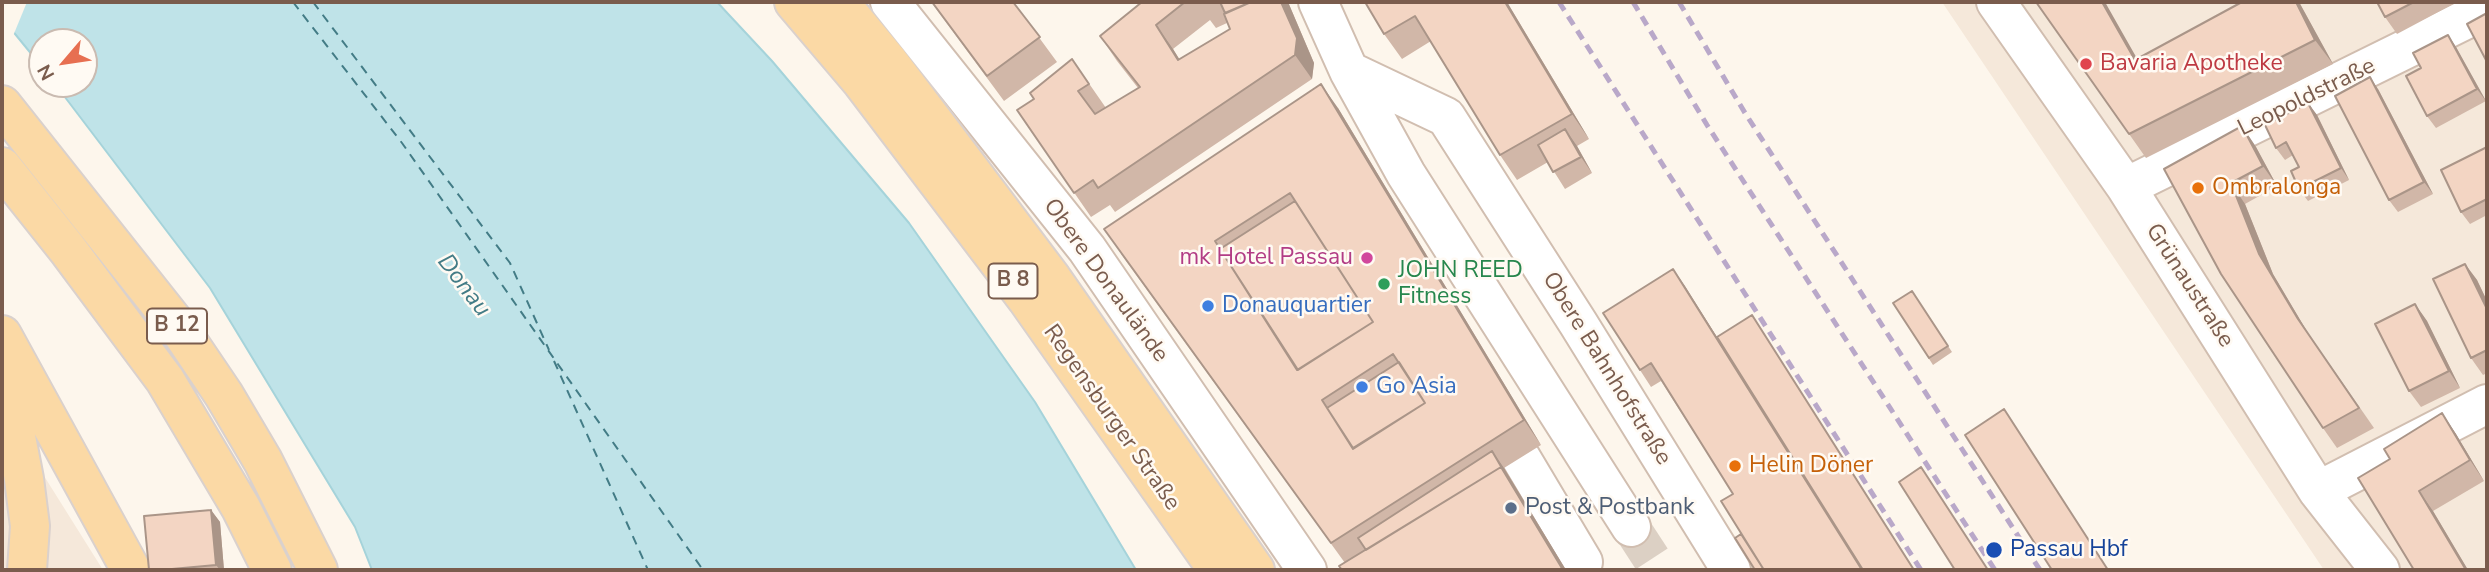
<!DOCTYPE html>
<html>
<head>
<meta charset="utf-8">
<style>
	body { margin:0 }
	#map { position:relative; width:2489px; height:572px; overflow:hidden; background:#fdf6ec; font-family:"Nunito Sans",sans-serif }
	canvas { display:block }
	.frame { position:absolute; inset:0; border:4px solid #7a5c4d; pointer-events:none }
	.north { position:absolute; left:28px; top:28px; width:70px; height:70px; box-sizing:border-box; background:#fffaf3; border:2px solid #cabbb1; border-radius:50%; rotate:241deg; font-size:19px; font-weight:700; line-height:28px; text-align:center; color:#7a5c4d }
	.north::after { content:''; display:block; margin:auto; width:24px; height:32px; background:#e76f51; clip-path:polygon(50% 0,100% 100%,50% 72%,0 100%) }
</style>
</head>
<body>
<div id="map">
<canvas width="2489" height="572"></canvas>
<div class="frame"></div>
<div class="north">N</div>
</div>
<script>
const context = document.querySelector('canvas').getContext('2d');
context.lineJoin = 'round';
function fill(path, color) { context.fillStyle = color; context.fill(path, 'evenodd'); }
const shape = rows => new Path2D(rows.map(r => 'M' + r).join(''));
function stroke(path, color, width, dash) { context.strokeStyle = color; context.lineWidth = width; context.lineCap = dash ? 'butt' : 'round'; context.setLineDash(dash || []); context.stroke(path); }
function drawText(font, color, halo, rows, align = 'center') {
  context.font = font + ' "Nunito Sans",sans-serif'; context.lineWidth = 5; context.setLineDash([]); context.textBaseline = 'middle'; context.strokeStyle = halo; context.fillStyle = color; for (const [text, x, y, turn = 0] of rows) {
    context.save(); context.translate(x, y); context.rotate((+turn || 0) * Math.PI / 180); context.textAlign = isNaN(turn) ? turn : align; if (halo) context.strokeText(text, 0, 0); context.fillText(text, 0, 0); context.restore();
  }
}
fill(shape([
	[1942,2,2487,2,2487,570,2324,570],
	[2,409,103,570,2,570]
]), '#f5e8da');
const water = shape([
	[2,2,717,2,772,61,909,223,1035,402,1136,570,372,570,355,527,210,288,55,84,84,84,84,42,42,42,42,67,2,18,2,2]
]);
fill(water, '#bfe3e8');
stroke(water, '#a5d3da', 2);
fill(shape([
	[2,2,27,2,13,36,2,23]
]), '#fdf6ec');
stroke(shape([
	[293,2,402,143,703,570],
	[313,2,510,263,549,350],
	[554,361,648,570]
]), '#437c86', 2, [9, 7]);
stroke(shape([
	[1631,527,1659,570]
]), '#dcd0c4', 38, [38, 19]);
const minor = shape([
	[890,2,1087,249,1307,570],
	[1318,2,1349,71,1406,174,1631,527],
	[1996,2,2126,187,2318,491,2380,570],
	[1349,71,1446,117,1578,323,1731,570],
	[2126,187,2487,9],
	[1521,458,1583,562],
	[2318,491,2487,404]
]);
const major = shape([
	[794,2,862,82,1027,299,1218,570],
	[839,2,887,60,1052,279,1255,570],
	[2,105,178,327,224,395,263,461,318,570],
	[2,167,68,250,165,380,241,508,272,570],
	[2,335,131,570],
	[2,363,24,479,30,526,27,570]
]);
stroke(minor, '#d1beb0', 42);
stroke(major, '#dad1cd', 42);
stroke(minor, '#fff', 38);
stroke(major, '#fbd9a5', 38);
stroke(shape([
	[1559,2,1921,570],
	[1633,2,1707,125,1995,570],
	[1679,2,1745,113,2040,570]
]), '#b9a8c9', 5, [10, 7]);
fill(shape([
	[931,2,1013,2,1057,62,1004,101],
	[1142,2,1288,2,1314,63,1312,79,1115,212,1110,205,1091,217,1017,110,1034,99,1072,59,1106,108,1138,88,1117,61,1100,36],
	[1210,20,1216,28,1227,23,1230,29,1180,60,1173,49],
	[1365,2,1507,2,1589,139,1577,146,1592,173,1565,189,1548,162,1517,180,1500,155,1431,41,1402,59,1384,34],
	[2036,2,2137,59,2299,2,2333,64,2146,158],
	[2377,2,2457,2,2397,34,2385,17],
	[2448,35,2456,47,2486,101,2436,128,2427,116,2421,68],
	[2378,89,2433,194,2398,212,2389,200],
	[2308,103,2317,115,2349,180,2308,201,2299,189,2299,167,2293,155,2285,160,2276,148],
	[1338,108,1541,445,1504,468,1566,570,1345,563,1121,254],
	[2242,126,2256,147,2277,186,2245,204,2273,274,2312,340,2374,428,2337,448,2323,428,2164,169],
	[2487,147,2487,215,2470,224,2461,212],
	[2465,264,2477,280,2487,301,2487,373,2483,375,2471,358],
	[1673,269,1717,337,1752,315,1914,570,1755,570,1735,538,1741,534,1721,501,1733,494,1661,381,1651,387,1603,313],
	[1912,291,1952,352,1933,365,1893,303],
	[2415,304,2427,321,2460,388,2421,407,2409,391],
	[2442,413,2456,434,2484,481,2433,511,2468,570,2414,570,2390,459],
	[211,510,220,522,224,570,149,570]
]), '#d1b7a8');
fill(shape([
	[1281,2,1288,2,1314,63,1312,79,1295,55],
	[1505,2,1507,2,1589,139,1572,114],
	[2102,2,2105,2,2152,85,2135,60],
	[2296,2,2299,2,2333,64,2315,40],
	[1156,25,1173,49,1195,85,1178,60],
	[2448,35,2456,47,2486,101,2477,89],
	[2370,77,2378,89,2433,194,2424,182],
	[1321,84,1338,108,1541,445,1524,420],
	[2308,103,2317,115,2349,180,2341,168],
	[2242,126,2256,147,2277,186,2263,166],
	[1565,129,1577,146,1592,173,1581,157],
	[2231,183,2245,204,2273,274,2312,340,2374,428,2298,319,2259,254],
	[2465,264,2477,280,2487,301,2487,309],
	[1673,269,1685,286,1863,570],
	[2415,304,2427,321,2460,388,2449,371],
	[2442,413,2456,434,2484,481,2470,460],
	[1492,451,1504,468,1566,570,1563,570],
	[2419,491,2433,511,2468,570,2466,570],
	[211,510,220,522,224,570,220,570,216,565]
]), '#aa9588');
const building = shape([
	[932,2,1013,2,1040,37,987,76,932,2],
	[1142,2,1185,2,1156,25,1178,60,1230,29,1224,14,1251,2,1281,2,1297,38,1295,55,1098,188,1093,180,1074,193,1017,110,1034,99,1030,93,1072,59,1089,84,1078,91,1095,114,1140,87,1100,36,1142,2],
	[1220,2,1251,2,1225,13,1220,2],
	[1365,2,1505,2,1572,114,1500,155,1415,16,1384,34,1365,2],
	[2036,2,2102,2,2135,60,2242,2,2296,2,2315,40,2129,134,2036,2],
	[2377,2,2414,2,2385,17,2377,2],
	[2487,13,2487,62,2467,24,2487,13],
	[2448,35,2477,89,2427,116,2406,76,2421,68,2413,53,2448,35],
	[2370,77,2424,182,2389,200,2335,96,2370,77],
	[1321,84,1524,420,1331,543,1104,229,1321,84],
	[1290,193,1373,322,1297,370,1215,241,1290,193],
	[1393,354,1425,403,1353,449,1322,400,1393,354],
	[2308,103,2341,168,2299,189,2291,171,2299,167,2286,142,2276,148,2265,125,2308,103],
	[2242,126,2263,166,2231,183,2259,254,2298,319,2359,408,2323,428,2221,274,2164,169,2242,126],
	[1565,129,1581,157,1553,172,1538,145,1565,129],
	[2487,147,2487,199,2461,212,2441,170,2487,147],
	[1295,201,1373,322,1298,370,1220,249,1295,201],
	[2465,264,2487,309,2487,350,2471,358,2433,279,2465,264],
	[1673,269,1862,570,1764,570,1721,501,1733,494,1651,363,1640,370,1603,313,1673,269],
	[1912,291,1948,346,1929,358,1893,303,1912,291],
	[2415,304,2449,371,2409,391,2375,324,2415,304],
	[1752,315,1914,570,1863,570,1717,337,1752,315],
	[1399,362,1425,403,1353,448,1327,408,1399,362],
	[2004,409,2108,570,2052,570,1965,435,2004,409],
	[2442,413,2470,460,2419,491,2466,570,2414,570,2358,478,2390,459,2384,449,2442,413],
	[1492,451,1506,475,1501,467,1366,550,1358,538,1492,451],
	[1501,467,1563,570,1342,570,1339,566,1501,467],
	[1921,467,1988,570,1955,570,1899,482,1921,467],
	[211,510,216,565,161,570,149,570,144,516,211,510],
	[1741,534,1764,570,1755,570,1735,538,1741,534]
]);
fill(building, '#f3d5c3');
stroke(building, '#aa9588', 2);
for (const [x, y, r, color] of [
	[2086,64,7,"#e0444e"],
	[2198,188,7,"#e8710a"],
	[1367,258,7,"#d1479c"],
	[1384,284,7,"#2e9e5b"],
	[1208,306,7,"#3f7fe0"],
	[1362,387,7,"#3f7fe0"],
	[1735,466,7,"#e8710a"],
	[1511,508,7,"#5c6f8a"],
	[1994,550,9,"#1a4fb4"]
]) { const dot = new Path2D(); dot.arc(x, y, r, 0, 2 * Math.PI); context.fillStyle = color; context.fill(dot); stroke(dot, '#fffaf3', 2.5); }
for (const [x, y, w] of [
	[1013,281,49],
	[177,326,60]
]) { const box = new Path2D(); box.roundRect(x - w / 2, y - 17.5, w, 35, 5); context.fillStyle = '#fffaf3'; context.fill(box); stroke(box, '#7a5c4d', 2); }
drawText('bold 21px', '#7a5c4d', null, [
	["B 8",1013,281],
	["B 12",177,326]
]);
drawText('23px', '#be3a42', '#fffaf3', [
	["Bavaria Apotheke",2100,64]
], 'left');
drawText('23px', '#7a5c4d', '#fffaf3', [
	["Leopoldstraße",2307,98,-26],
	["Obere Donaulände",1105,281,54],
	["Grünaustraße",2189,286,57],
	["Obere Bahnhofstraße",1606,369,58],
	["Regensburger Straße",1111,418,55]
]);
drawText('23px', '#c56008', '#fffaf3', [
	["Ombralonga",2212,188],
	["Helin Döner",1749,466]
], 'left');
drawText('23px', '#b23c85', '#fffaf3', [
	["mk Hotel Passau",1353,258]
], 'right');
drawText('23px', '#27864d', '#fffaf3', [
	["JOHN REED",1398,271],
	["Fitness",1398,297]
], 'left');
drawText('23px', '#366cbe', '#fffaf3', [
	["Donauquartier",1222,306],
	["Go Asia",1376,387]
], 'left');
drawText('23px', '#4e5e75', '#fffaf3', [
	["Post & Postbank",1525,508]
], 'left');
drawText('23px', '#164399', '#fffaf3', [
	["Passau Hbf",2010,550]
], 'left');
drawText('italic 24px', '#437c86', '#fffaf3', [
	["Donau",463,286,53]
]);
</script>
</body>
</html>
